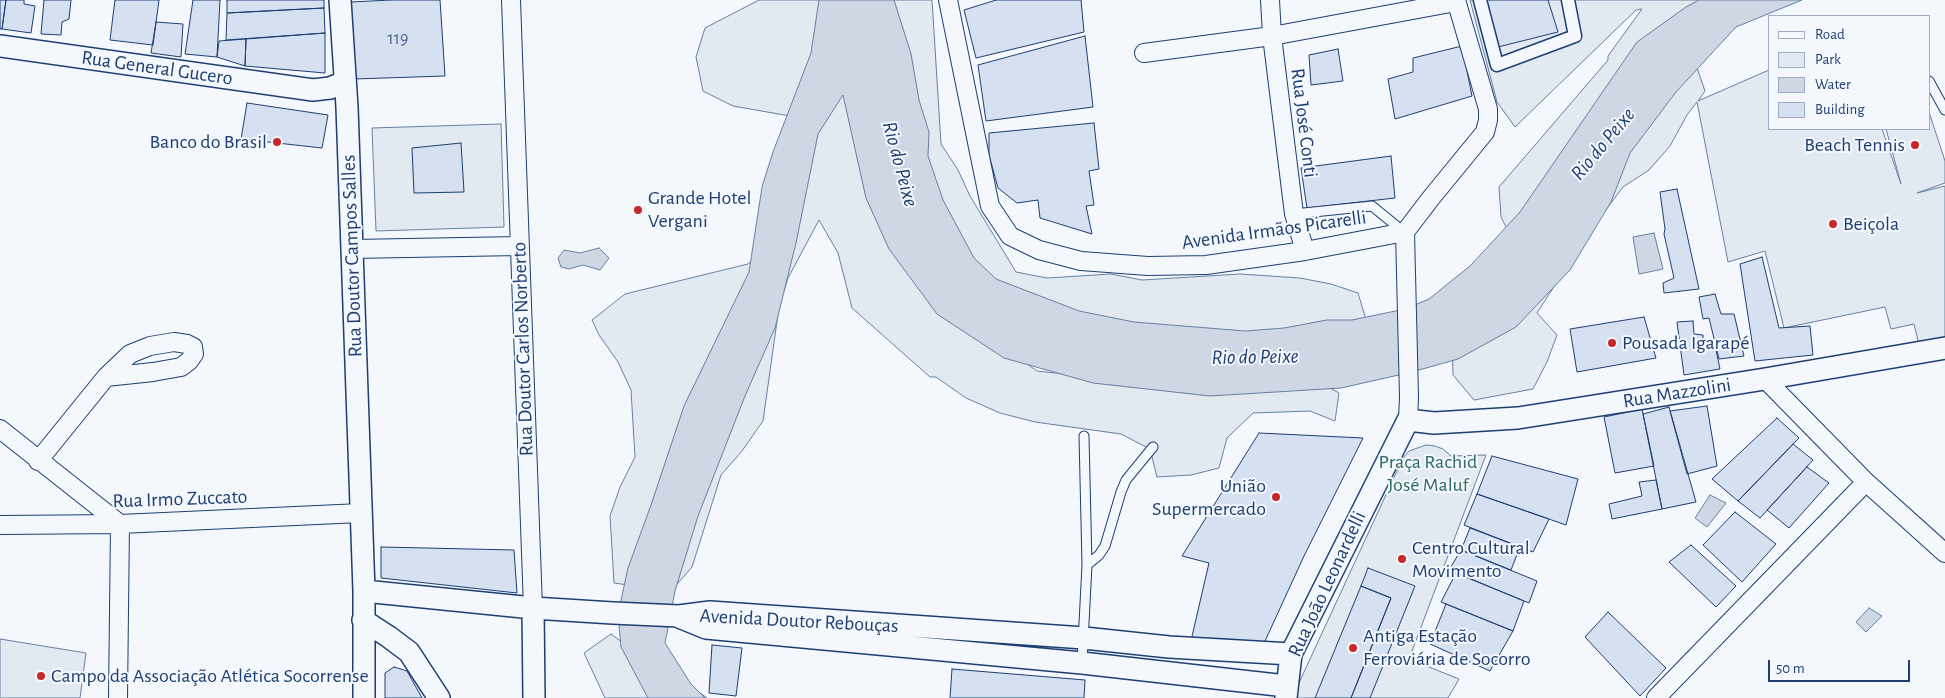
<!DOCTYPE html>
<html>
<head>
<meta charset="utf-8">
<style>
	body { margin:0 }
	#map { position:relative; width:1945px; height:698px; overflow:hidden; background:#f4f7fb; font-family:"Alegreya Sans",sans-serif }
	canvas { display:block }
	.legend { position:absolute; left:1768px; top:15px; width:162px; height:115px; box-sizing:border-box; background:#f4f7fb; border:1px solid #9eadc5; margin:0; padding:6px 9px; list-style:none; font-size:15px; color:#1d3f73 }
	.legend li { display:flex; align-items:center; gap:10px; height:25px }
	.legend b { width:25px; border:1px solid #9eadc5 }
	.scale { position:absolute; left:1768px; top:660px; width:142px; height:22px; box-sizing:border-box; border:2px solid #1d3f73; border-top:0; padding-left:6px; font-size:15px; line-height:18px; white-space:nowrap; color:#1d3f73; -webkit-text-stroke:4px #f4f7fb; paint-order:stroke }
</style>
</head>
<body>
<div id="map">
<canvas width="1945" height="698"></canvas>
<ul class="legend">
<li><b style="height:6px;background:#f4f7fb"></b>Road</li>
<li><b style="height:14px;background:#e3e9f0"></b>Park</li>
<li><b style="height:14px;background:#cfd7e4"></b>Water</li>
<li><b style="height:14px;background:#d5e0f0"></b>Building</li>
</ul>
<div class="scale">50 m</div>
</div>
<script>
const context = document.querySelector('canvas').getContext('2d');
context.lineJoin = 'round';
function fill(path, color) { context.fillStyle = color; context.fill(path, 'evenodd'); }
const shape = rows => new Path2D(rows.map(r => 'M' + r).join(''));
function stroke(path, color, width, dash) { context.strokeStyle = color; context.lineWidth = width; context.lineCap = dash ? 'butt' : 'round'; context.setLineDash(dash || []); context.stroke(path); }
function drawText(font, color, halo, rows, align = 'center') {
  context.font = font + ' "Alegreya Sans",sans-serif'; context.lineWidth = 4; context.setLineDash([]); context.textBaseline = 'middle'; context.strokeStyle = halo; context.fillStyle = color; for (const [text, x, y, turn = 0] of rows) {
    context.save(); context.translate(x, y); context.rotate((+turn || 0) * Math.PI / 180); context.textAlign = isNaN(turn) ? turn : align; if (halo) context.strokeText(text, 0, 0); context.fillText(text, 0, 0); context.restore();
  }
}
const green = shape([
	[759,0,932,0,941,144,958,170,970,196,1016,272,1047,278,1111,274,1142,280,1240,274,1300,278,1331,284,1358,293,1367,323,1316,349,978,329,1037,371,1174,386,1310,377,1339,393,1335,421,1310,411,1253,413,1227,438,1219,468,1191,475,1157,477,1150,449,1121,434,1035,422,1000,413,966,398,936,377,930,377,852,308,838,253,819,220,788,278,779,307,763,421,742,451,721,475,692,567,671,591,614,583,610,516,620,487,635,457,631,390,618,362,599,335,592,320,625,294,748,264,775,239,807,119,733,106,703,91,696,57,705,28,759,0],
	[1470,0,1742,0,1695,62,1705,91,1698,101,1769,70,1769,129,1882,129,1901,184,1886,129,1929,129,1929,112,1945,161,1945,183,1917,193,1945,186,1945,339,1919,345,1914,324,1891,329,1885,307,1784,328,1765,251,1728,262,1697,102,1687,115,1670,146,1649,170,1623,187,1588,234,1537,313,1557,335,1547,362,1533,389,1474,400,1453,375,1452,344,1514,243,1501,217,1499,187,1608,60,1608,56,1642,9,1636,10,1515,127,1497,102,1470,0],
	[501,124,504,227,376,231,372,128,501,124],
	[1426,445,1435,446,1443,449,1451,456,1486,455,1409,659,1459,679,1448,698,1292,698,1403,458,1409,451,1426,445],
	[611,634,641,656,670,671,707,698,605,698,584,653,611,634],
	[0,639,86,653,80,698,0,698,0,639]
]);
fill(green, '#e3e9f0');
stroke(green, '#687fa3', 1);
const water = shape([
	[819,0,894,0,911,54,919,100,929,132,928,156,943,200,974,258,996,279,1079,311,1134,322,1245,331,1284,328,1327,320,1352,320,1405,309,1429,299,1470,266,1520,212,1637,42,1686,7,1699,0,1802,0,1736,27,1676,92,1630,153,1611,202,1570,270,1516,327,1458,359,1412,372,1341,388,1210,396,1093,383,1004,358,937,314,889,249,866,198,843,95,818,134,796,243,775,328,745,396,698,516,675,591,665,643,691,684,705,698,648,698,621,647,618,614,628,568,651,505,684,406,749,272,762,187,773,152,811,53,819,0],
	[1654,233,1663,269,1639,274,1633,237,1654,233],
	[599,248,609,258,600,270,583,265,569,269,561,267,558,258,564,250,580,253,599,248],
	[1710,495,1726,503,1707,527,1695,518,1710,495],
	[1869,608,1882,616,1866,632,1856,622,1869,608]
]);
fill(water, '#cfd7e4');
stroke(water, '#687fa3', 1);
const building = shape([
	[0,0,6,0,2,29,0,29,0,0],
	[6,0,24,0,24,4,35,6,31,33,2,29,6,0],
	[44,0,71,0,69,19,62,22,61,35,41,34,44,0],
	[115,0,159,0,153,45,110,40,115,0],
	[193,0,220,0,217,57,185,54,193,0],
	[227,0,324,0,324,8,227,13,227,0],
	[391,0,440,0,445,76,354,79,351,2,391,0],
	[996,0,1081,0,1084,32,976,58,964,10,996,0],
	[1484,0,1548,0,1558,32,1498,47,1484,0],
	[324,8,325,33,226,40,227,13,324,8],
	[156,22,183,24,181,57,151,53,156,22],
	[325,33,325,73,245,66,246,39,325,33],
	[1085,36,1093,107,986,121,978,65,1085,36],
	[246,39,245,66,217,57,219,41,246,39],
	[1462,46,1472,96,1395,119,1388,79,1413,72,1413,58,1462,46],
	[1338,49,1343,81,1311,85,1309,55,1338,49],
	[247,103,328,115,322,148,241,139,247,103],
	[1094,123,1099,169,1089,171,1094,205,1086,206,1092,234,1040,218,1038,200,1017,203,998,188,989,155,989,133,1094,123],
	[461,143,464,192,414,193,412,148,461,143],
	[1391,156,1395,198,1307,208,1301,168,1391,156],
	[1677,189,1699,289,1664,293,1663,283,1674,278,1664,234,1665,229,1660,192,1677,189],
	[1762,257,1779,328,1810,326,1813,355,1755,361,1740,264,1762,257],
	[1715,294,1721,314,1734,314,1744,356,1719,359,1709,318,1703,319,1699,297,1715,294],
	[1644,317,1656,358,1577,372,1570,329,1644,317],
	[1693,321,1694,334,1703,335,1703,348,1716,350,1720,369,1684,375,1677,322,1693,321],
	[1707,406,1717,466,1687,474,1670,411,1707,406],
	[1669,407,1696,502,1662,509,1643,414,1669,407],
	[1642,409,1654,466,1615,473,1604,417,1642,409],
	[1777,418,1799,438,1738,501,1712,479,1777,418],
	[1259,433,1363,438,1304,556,1260,652,1190,645,1209,563,1182,556,1259,433],
	[1793,444,1813,460,1760,518,1738,501,1793,444],
	[1492,456,1578,479,1566,525,1477,494,1492,456],
	[1807,467,1829,483,1789,528,1767,510,1807,467],
	[1656,480,1662,509,1612,519,1609,504,1642,496,1639,482,1656,480],
	[1477,494,1549,519,1533,552,1464,525,1477,494],
	[1735,512,1776,544,1742,582,1703,545,1735,512],
	[1470,528,1520,547,1511,570,1461,550,1470,528],
	[1691,545,1736,586,1716,607,1669,562,1691,545],
	[381,547,514,550,517,593,381,578,381,547],
	[1461,550,1537,581,1529,603,1449,570,1461,550],
	[1368,568,1415,586,1370,698,1351,698,1391,598,1361,586,1368,568],
	[1456,573,1524,601,1513,631,1441,602,1456,573],
	[1361,586,1391,598,1351,698,1315,698,1361,586],
	[1446,604,1513,631,1490,671,1430,644,1446,604],
	[1608,612,1666,668,1640,696,1585,637,1608,612],
	[712,645,742,648,736,696,709,693,712,645],
	[394,667,407,671,422,698,385,698,385,673,394,667],
	[952,669,1085,680,1084,698,950,698,952,669]
]);
fill(building, '#d5e0f0');
stroke(building, '#1d3f73', 1);
const service = shape([
	[1929,81,1945,110],
	[1294,214,1372,206,1404,232],
	[1087,565,1099,555,1105,546,1121,492,1126,480,1153,447],
	[1082,662,1087,565,1084,436]
]);
const pedestrian = shape([
	[1480,0,1497,65,1575,36,1568,0]
]);
const minor = shape([
	[511,0,533,608],
	[948,0,990,206,1010,236,1039,250,1081,261,1148,266,1206,265,1305,251,1405,232],
	[1270,0,1272,36,1294,214,1305,251],
	[1144,53,1272,36,1456,2],
	[1405,232,1431,198,1485,132,1488,120,1488,109,1456,0],
	[1405,232,1409,397,1408,420],
	[352,249,519,246],
	[1765,379,1866,482,1945,553],
	[0,429,120,524,118,698],
	[38,461,106,377,130,354,150,346,174,342,187,344,193,347,194,354,189,361,181,367,153,372,106,377],
	[0,525,120,524,361,513],
	[1656,698,1866,482]
]);
const tertiary = shape([
	[340,0,347,107,364,591,364,698],
	[0,46,313,90,330,88,340,84,345,78],
	[364,591,533,608,613,613,679,616,710,612,1084,638,1169,647,1291,654],
	[533,608,534,698],
	[679,617,706,628,1082,663,1286,686],
	[363,620,389,637,409,652,439,698],
	[1286,698,1291,654,1408,420,1434,423,1518,418,1765,379,1945,348]
]);
stroke(service, '#1d3f73', 11);
stroke(pedestrian, '#1d3f73', 15);
stroke(minor, '#1d3f73', 20);
stroke(tertiary, '#1d3f73', 24);
stroke(service, '#f4f7fb', 9);
stroke(pedestrian, '#f4f7fb', 12);
stroke(minor, '#f4f7fb', 18);
stroke(tertiary, '#f4f7fb', 21);
for (const [x, y, r, color] of [
	[277,142,5,"#c62828"],
	[1915,145,5,"#c62828"],
	[638,210,5,"#c62828"],
	[1833,224,5,"#c62828"],
	[1612,343,5,"#c62828"],
	[1276,497,5,"#c62828"],
	[1402,559,5,"#c62828"],
	[1353,648,5,"#c62828"],
	[41,676,5,"#c62828"]
]) { const dot = new Path2D(); dot.arc(x, y, r, 0, 2 * Math.PI); context.fillStyle = color; context.fill(dot); stroke(dot, '#f4f7fb', 2); }
drawText('18px', '#4b6792', null, [
	["119",398,39]
]);
drawText('20px', '#1d3f73', '#f4f7fb', [
	["Rua General Gucero",157,68,8],
	["Rua José Conti",1304,123,83],
	["Avenida Irmãos Picarelli",1274,230,-8],
	["Rua Doutor Campos Salles",352,256,-92],
	["Rua Doutor Carlos Norberto",523,349,-92],
	["Rua Mazzolini",1677,393,-9],
	["Rua Irmo Zuccato",180,499,-2],
	["Rua João Leonardelli",1327,584,-65],
	["Avenida Doutor Rebouças",799,621,3]
]);
drawText('20px', '#1d3f73', '#f4f7fb', [
	["Banco do Brasil",267,142,"right"],
	["Beach Tennis",1905,145,"right"],
	["Grande Hotel",648,198],
	["Vergani",648,221],
	["Beiçola",1843,224],
	["Pousada Igarapé",1622,343],
	["União",1266,486,"right"],
	["Supermercado",1266,509,"right"],
	["Centro Cultural",1412,548],
	["Movimento",1412,571],
	["Antiga Estação",1363,636],
	["Ferroviária de Socorro",1363,659],
	["Campo da Associação Atlética Socorrense",51,676]
], 'left');
drawText('20px', '#2c6c60', '#f4f7fb', [
	["Praça Rachid",1428,462],
	["José Maluf",1428,485]
]);
drawText('italic 21px', '#1d3f73', '#f4f7fb', [
	["Rio do Peixe",1603,144,-50],
	["Rio do Peixe",900,164,75],
	["Rio do Peixe",1255,357,-1]
]);
</script>
</body>
</html>
